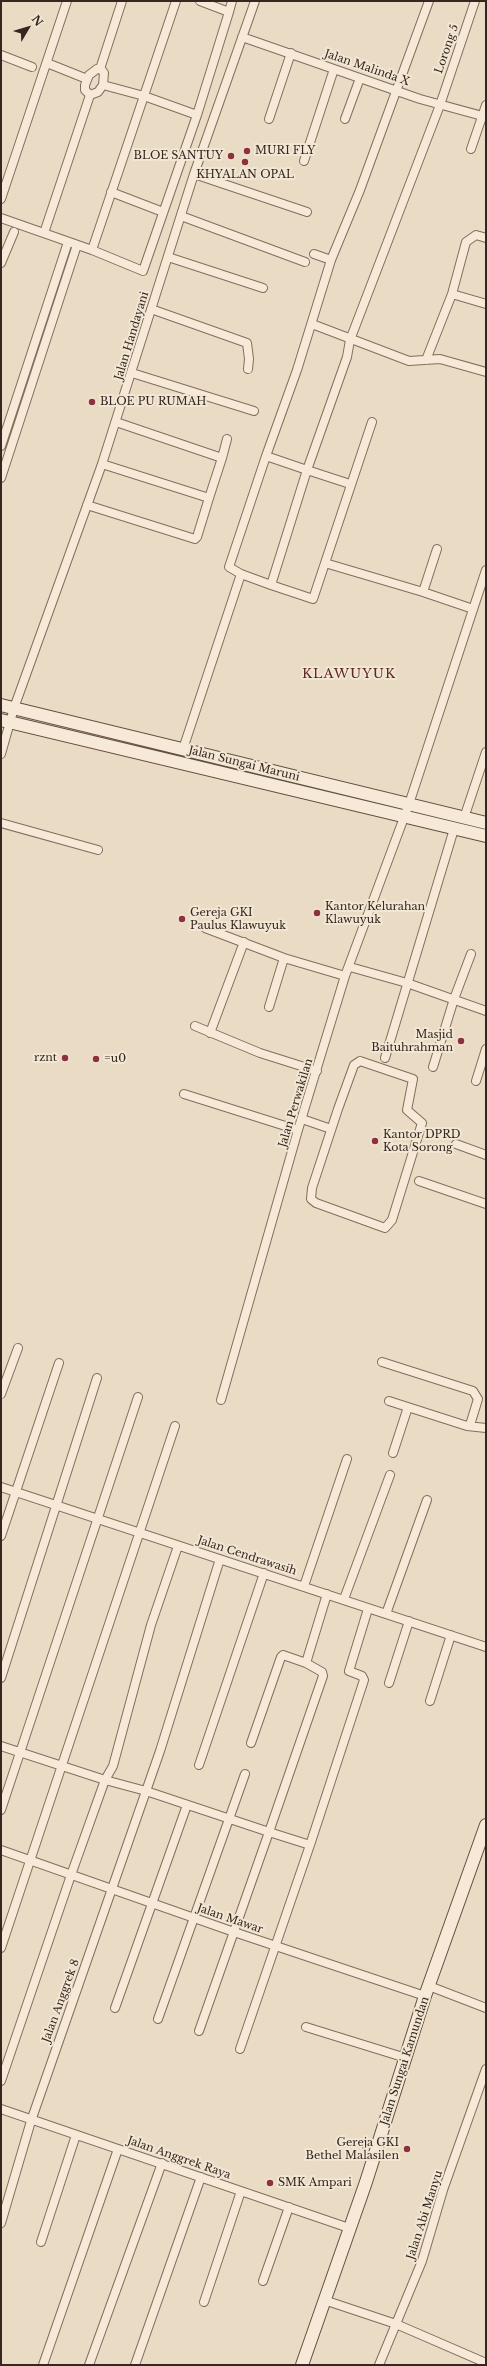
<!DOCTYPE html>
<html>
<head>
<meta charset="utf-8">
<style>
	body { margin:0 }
	#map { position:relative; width:487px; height:2366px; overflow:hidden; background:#eadbc5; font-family:"Libre Baskerville",serif }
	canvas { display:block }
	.frame { position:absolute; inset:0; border:2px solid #35271f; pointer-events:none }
	.north { position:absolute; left:8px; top:8px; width:40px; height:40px; -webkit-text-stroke:3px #f2e6d4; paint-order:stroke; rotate:52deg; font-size:11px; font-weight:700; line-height:16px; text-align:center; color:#35271f }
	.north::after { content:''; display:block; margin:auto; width:14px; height:18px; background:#35271f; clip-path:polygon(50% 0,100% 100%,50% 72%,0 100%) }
</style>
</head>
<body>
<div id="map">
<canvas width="487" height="2366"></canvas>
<div class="frame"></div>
<div class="north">N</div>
</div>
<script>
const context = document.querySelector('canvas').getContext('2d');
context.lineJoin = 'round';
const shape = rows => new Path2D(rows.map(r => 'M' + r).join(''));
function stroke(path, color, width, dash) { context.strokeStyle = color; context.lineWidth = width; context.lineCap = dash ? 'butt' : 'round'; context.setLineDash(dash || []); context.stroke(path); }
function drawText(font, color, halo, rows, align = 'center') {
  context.font = font + ' "Libre Baskerville",serif'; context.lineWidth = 4; context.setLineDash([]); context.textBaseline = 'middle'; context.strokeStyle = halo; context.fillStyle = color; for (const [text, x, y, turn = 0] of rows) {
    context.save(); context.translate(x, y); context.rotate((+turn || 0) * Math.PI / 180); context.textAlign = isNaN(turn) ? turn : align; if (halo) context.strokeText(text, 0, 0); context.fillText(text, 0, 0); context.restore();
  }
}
const street = shape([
	[229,12,232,1],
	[242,37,420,99,486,117],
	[1,55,32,67],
	[47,63,87,79],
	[97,69,101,69,104,73,103,85,98,92,90,95,85,90,85,85,89,75,97,69],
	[100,69,122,1],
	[103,85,144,96,197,115],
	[269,119,291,53],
	[345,119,360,78],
	[471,149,486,105],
	[304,161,334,69],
	[194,174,307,212],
	[111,192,163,212],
	[1,199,67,1],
	[181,216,305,262],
	[1,218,92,250,143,271,197,115,229,12,200,1],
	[44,233,90,95],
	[92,250,176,1],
	[314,254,331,260],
	[168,257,263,288],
	[1,263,14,232],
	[452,294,486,304],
	[151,309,247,343,249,359,248,369],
	[312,324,409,361,440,359,486,372],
	[426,360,452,294,466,242,476,235,486,238],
	[132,373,254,411],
	[116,422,222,458,209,498],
	[1,446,68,242],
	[266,456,297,370,331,260,360,190,429,1],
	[266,456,307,470,271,585,241,574,229,567,266,456],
	[222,458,227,439],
	[1,478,77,245],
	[350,484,307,470,347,357,350,340,440,105,475,1],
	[87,505,195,539,197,537,209,498,102,464],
	[325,563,372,422],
	[271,585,313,599,325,563,423,592,473,609],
	[423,592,437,549],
	[183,749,241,574],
	[1,754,14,708,102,464,194,174,255,1],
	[464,818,486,752],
	[1,823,98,850],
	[205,928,284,958,345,976],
	[350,967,407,983,486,1011],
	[269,1007,284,958],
	[195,1026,260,1053,317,1071],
	[210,1033,244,942],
	[385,1058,454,829],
	[360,1061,413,1079,407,1110,422,1123,392,1220,385,1228,316,1203,311,1199,312,1188,338,1109,354,1065,360,1061],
	[433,1067,454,999,471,954],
	[476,1081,486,1049],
	[184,1094,298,1130],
	[302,1119,331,1129],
	[456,1144,486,1155],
	[419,1181,486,1204],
	[382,1362,473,1391,478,1399,470,1425],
	[1,1394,18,1348],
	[221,1400,298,1130,345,976,409,804,486,570],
	[389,1401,467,1426,486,1428],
	[393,1453,408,1407],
	[1,1487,486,1647],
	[1,1536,59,1363],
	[304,1586,347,1459],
	[344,1599,390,1475],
	[386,1614,427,1500],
	[1,1678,97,1378],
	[389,1683,409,1621],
	[430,1701,451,1635],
	[251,1743,281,1657,283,1655,306,1663,327,1594],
	[1,1746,105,1780,146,1791,269,1832,199,2031],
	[199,1765,264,1573],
	[1,1810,138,1397],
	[310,1845,364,1680,362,1676,349,1671,368,1609],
	[1,1850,234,1932,425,1996],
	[1,1948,175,1426],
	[429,1986,486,2008],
	[115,2008,187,1805],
	[158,2019,245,1774],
	[306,2027,406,2058],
	[240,2049,310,1845,269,1832,323,1676,322,1672,306,1663],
	[1,2081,71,1875,105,1780,113,1766,151,1625,178,1546],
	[1,2109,349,2228],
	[1,2223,31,2121,160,1751,220,1559],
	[41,2242,76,2135],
	[263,2281,289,2207],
	[324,2300,396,2324,486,2363],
	[204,2302,241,2191],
	[43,2365,118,2149],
	[89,2365,162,2163],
	[135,2365,201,2177],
	[379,2365,422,2261,443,2190,486,2069]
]);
const secondary = shape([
	[1,705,486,823],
	[1,720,486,836],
	[302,2365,366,2182,425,1996,486,1825]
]);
stroke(street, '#836d5d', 10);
stroke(secondary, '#654f40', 14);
stroke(street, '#f6e9d8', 8);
stroke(secondary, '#f6e9d8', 12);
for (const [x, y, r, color] of [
	[247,151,4,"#8d323d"],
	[231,156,4,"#8d323d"],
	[245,162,4,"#8d323d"],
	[92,402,4,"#8d323d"],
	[317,913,4,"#8d323d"],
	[182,919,4,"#8d323d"],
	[461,1041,4,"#8d323d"],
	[65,1058,4,"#8d323d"],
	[96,1059,4,"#8d323d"],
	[375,1141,4,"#8d323d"],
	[407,2149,4,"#8d323d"],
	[270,2183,4,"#8d323d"]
]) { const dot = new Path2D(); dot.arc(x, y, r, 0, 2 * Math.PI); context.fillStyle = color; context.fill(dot); stroke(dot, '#f2e6d4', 1.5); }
drawText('11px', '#35271f', '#f2e6d4', [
	["Lorong 5",447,49,-71],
	["Jalan Malinda X",367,68,19],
	["Jalan Handayani",132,336,-73],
	["Jalan Sungai Maruni",244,764,14],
	["Jalan Perwakilan",296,1103,-73],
	["Jalan Cendrawasih",247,1556,18],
	["Jalan Mawar",230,1919,19],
	["Jalan Anggrek 8",61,2001,-70],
	["Jalan Sungai Kamundan",405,2061,-72],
	["Jalan Anggrek Raya",179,2158,19],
	["Jalan Abi Manyu",425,2215,-72]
]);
drawText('11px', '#35271f', '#f2e6d4', [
	["MURI FLY",255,151],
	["BLOE SANTUY",223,156,"right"],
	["KHYALAN OPAL",245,175,"center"],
	["BLOE PU RUMAH",100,402],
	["Kantor Kelurahan",325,907],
	["Klawuyuk",325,920],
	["Gereja GKI",190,913],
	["Paulus Klawuyuk",190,926],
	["Masjid",453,1035,"right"],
	["Baituhrahman",453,1048,"right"],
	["rznt",57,1058,"right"],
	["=u0",104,1059],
	["Kantor DPRD",383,1135],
	["Kota Sorong",383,1148],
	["Gereja GKI",399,2143,"right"],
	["Bethel Malasilen",399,2156,"right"],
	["SMK Ampari",278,2183]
], 'left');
context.letterSpacing = '1px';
drawText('13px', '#5e2923', '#f2e6d4', [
	["KLAWUYUK",349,674]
]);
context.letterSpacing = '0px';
</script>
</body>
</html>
